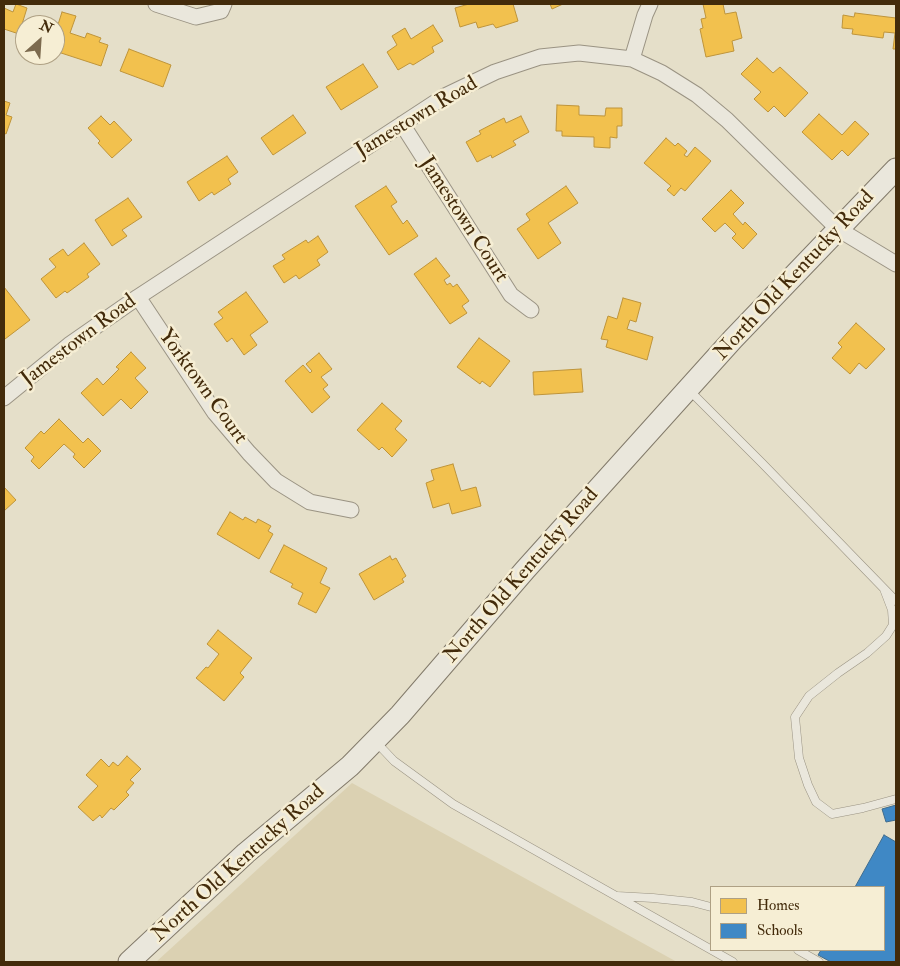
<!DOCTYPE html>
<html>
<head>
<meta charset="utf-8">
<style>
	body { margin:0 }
	#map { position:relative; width:900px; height:966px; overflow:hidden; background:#e5dfc9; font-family:"IM FELL Double Pica",serif }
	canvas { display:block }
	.frame { position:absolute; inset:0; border:5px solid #432b0b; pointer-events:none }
	.legend { position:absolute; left:710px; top:886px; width:175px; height:65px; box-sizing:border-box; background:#f6eed4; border:1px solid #aea084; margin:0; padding:6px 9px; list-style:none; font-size:15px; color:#432b0b }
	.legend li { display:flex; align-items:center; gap:10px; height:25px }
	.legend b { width:25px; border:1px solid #aea084 }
	.north { position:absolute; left:15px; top:15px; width:50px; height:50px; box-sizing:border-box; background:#f6eed4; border:1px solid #aea084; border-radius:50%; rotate:26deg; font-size:14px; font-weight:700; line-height:20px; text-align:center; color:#432b0b }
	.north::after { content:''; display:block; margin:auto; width:18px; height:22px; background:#7c6a4e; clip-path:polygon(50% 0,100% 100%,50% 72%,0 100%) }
</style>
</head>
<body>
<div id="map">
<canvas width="900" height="966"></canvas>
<div class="frame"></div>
<ul class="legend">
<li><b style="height:14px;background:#f2c14e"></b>Homes</li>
<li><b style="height:14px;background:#3f88c5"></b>Schools</li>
</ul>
<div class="north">N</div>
</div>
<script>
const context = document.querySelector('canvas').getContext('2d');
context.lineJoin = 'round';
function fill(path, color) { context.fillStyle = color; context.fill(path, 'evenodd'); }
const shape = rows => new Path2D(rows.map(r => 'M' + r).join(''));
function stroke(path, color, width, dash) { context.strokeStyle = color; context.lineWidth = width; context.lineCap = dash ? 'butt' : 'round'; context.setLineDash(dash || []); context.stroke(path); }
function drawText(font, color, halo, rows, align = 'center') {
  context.font = font + ' "IM FELL Double Pica",serif'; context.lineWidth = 5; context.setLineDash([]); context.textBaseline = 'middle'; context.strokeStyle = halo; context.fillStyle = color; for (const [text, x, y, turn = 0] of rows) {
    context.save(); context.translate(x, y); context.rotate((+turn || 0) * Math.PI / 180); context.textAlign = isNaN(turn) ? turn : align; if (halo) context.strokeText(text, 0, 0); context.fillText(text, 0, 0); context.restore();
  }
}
fill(shape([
	[352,783,677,962,156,962]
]), '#dbd1b2');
const homes = shape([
	[16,4,27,8,19,34,4,29,4,8,13,12,16,4],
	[469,4,513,4,518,21,496,28,493,24,478,28,476,22,460,27,455,8,469,4],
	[550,4,563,4,552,9,550,4],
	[703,4,723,4,725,14,736,12,742,38,732,41,734,51,706,57,700,29,703,28,701,19,706,18,703,4],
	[62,12,76,16,70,33,85,38,87,33,101,38,99,42,108,45,101,66,55,51,55,34,62,12],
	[855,13,896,18,896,49,893,49,895,33,884,32,883,38,852,34,853,29,842,28,843,15,854,17,855,13],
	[433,25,443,41,432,47,434,52,413,65,410,63,398,70,387,52,397,45,392,36,405,28,411,39,433,25],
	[129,49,171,65,163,87,120,71,129,49],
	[757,58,773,73,780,67,808,93,785,117,774,106,768,112,754,99,761,92,741,74,757,58],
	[363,64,378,87,341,110,326,87,363,64],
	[4,101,10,103,6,115,12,117,6,134,4,133,4,101],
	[557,105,579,106,579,115,605,116,606,108,622,108,622,126,617,126,617,138,610,137,610,148,594,147,594,137,562,136,562,131,556,131,557,105],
	[819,114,842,135,855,121,869,134,848,156,842,150,832,160,802,132,819,114],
	[293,115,306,133,273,155,261,138,293,115],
	[101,116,110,125,114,121,132,140,112,158,98,143,100,141,88,128,101,116],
	[521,116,529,132,513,141,516,145,492,158,491,155,477,162,466,142,481,134,479,131,504,118,506,123,521,116],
	[666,138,675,146,678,143,687,151,684,155,687,157,695,147,711,161,685,191,681,188,674,196,667,190,671,186,644,163,666,138],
	[227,156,238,172,228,179,231,184,214,195,212,192,199,201,187,182,227,156],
	[386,186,397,202,391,206,403,224,407,220,418,236,389,255,355,206,386,186],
	[566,186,578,203,548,223,561,243,538,259,517,229,530,220,526,214,566,186],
	[731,190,744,203,733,214,743,225,745,222,757,234,743,249,732,238,736,234,725,223,715,232,702,219,731,190],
	[128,198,142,217,122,230,127,236,112,246,95,220,128,198],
	[318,236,328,252,317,260,320,265,299,279,296,275,284,283,273,266,285,259,282,255,306,240,308,243,318,236],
	[84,243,100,264,87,274,89,277,67,293,65,291,56,298,41,279,56,267,49,259,63,249,68,256,84,243],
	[436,258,450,276,444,280,447,285,450,283,453,287,457,284,469,301,462,306,467,313,450,324,414,274,436,258],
	[4,287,30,320,5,339,4,338,4,287],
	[246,292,268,322,250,335,257,345,244,355,232,338,227,342,214,324,223,318,218,312,246,292],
	[623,298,641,303,636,322,630,320,627,329,653,337,647,360,606,347,608,340,601,339,608,316,617,319,623,298],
	[856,323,885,349,866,369,859,363,850,374,832,358,842,347,838,343,856,323],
	[479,338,510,361,490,387,482,381,480,384,457,367,479,338],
	[131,352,146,368,135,378,148,392,131,409,121,399,103,416,81,393,97,378,103,385,119,369,116,367,131,352],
	[319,353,332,369,321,377,328,385,323,389,330,397,312,413,285,381,303,365,310,373,312,371,306,364,319,353],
	[581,369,583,392,534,395,533,372,581,369],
	[382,403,402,421,395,429,407,440,392,457,382,447,379,450,357,430,382,403],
	[59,419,83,443,88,438,101,451,84,468,73,457,75,454,64,444,39,469,31,461,34,457,25,448,41,431,44,434,59,419],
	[453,464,461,491,476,487,481,506,452,514,449,503,433,508,426,483,434,480,431,470,453,464],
	[4,487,16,500,4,511,4,487],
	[230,512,243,520,245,517,256,523,258,519,271,526,268,531,273,534,259,559,217,534,230,512],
	[284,545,327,568,320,583,330,588,316,613,298,604,303,593,291,587,293,584,270,572,284,545],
	[390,556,392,560,396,558,406,576,402,579,404,582,374,600,359,574,390,556],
	[218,630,252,658,240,673,244,677,224,701,196,678,206,667,208,668,219,654,207,644,218,630],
	[127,756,141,769,130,780,134,783,126,792,129,795,114,810,111,808,102,818,100,815,93,821,78,807,98,786,86,775,101,759,109,767,113,762,118,766,127,756]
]);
fill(homes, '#f2c14e');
stroke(homes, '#be943a', 1);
const schools = shape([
	[896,805,896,820,886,822,882,809,896,805],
	[884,835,896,842,896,962,831,962,818,955,821,950,884,950,884,887,855,887,884,835]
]);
fill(schools, '#3f88c5');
stroke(schools, '#406c8d', 1);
const lane = shape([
	[690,391,762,463,896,601],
	[884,589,892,610,893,625,886,636,867,653,838,673,809,696,795,717,799,758,808,785,816,802,832,814,863,808,896,799],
	[376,742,394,761,453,804,733,962],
	[617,896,653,898,692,902,711,907],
	[798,950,819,962]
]);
const street = shape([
	[156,4,196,17,221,11,224,4],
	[632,59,645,15,650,4],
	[402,124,511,295,531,310],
	[138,297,215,413,249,453,276,481,310,502,351,510],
	[4,398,69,345,138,297,445,96,495,72,540,57,579,53,632,59,662,73,697,95,727,120,838,229,896,264]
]);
const secondary = shape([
	[129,962,246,853,350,766,400,715,525,570,733,339,896,169]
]);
stroke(lane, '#9a9383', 9);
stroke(street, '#9a9383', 17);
stroke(secondary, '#827a6a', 23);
stroke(lane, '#eae7dc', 8);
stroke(street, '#eae7dc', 15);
stroke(secondary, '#eae7dc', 21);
drawText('21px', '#432b0b', '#f6eed4', [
	["Jamestown Road",417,118,-31],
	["Jamestown Court",463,220,57],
	["North Old Kentucky Road",795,276,-47],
	["Jamestown Road",79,341,-37],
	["Yorktown Court",202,387,54],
	["North Old Kentucky Road",522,576,-49],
	["North Old Kentucky Road",239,864,-42]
]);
</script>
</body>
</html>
